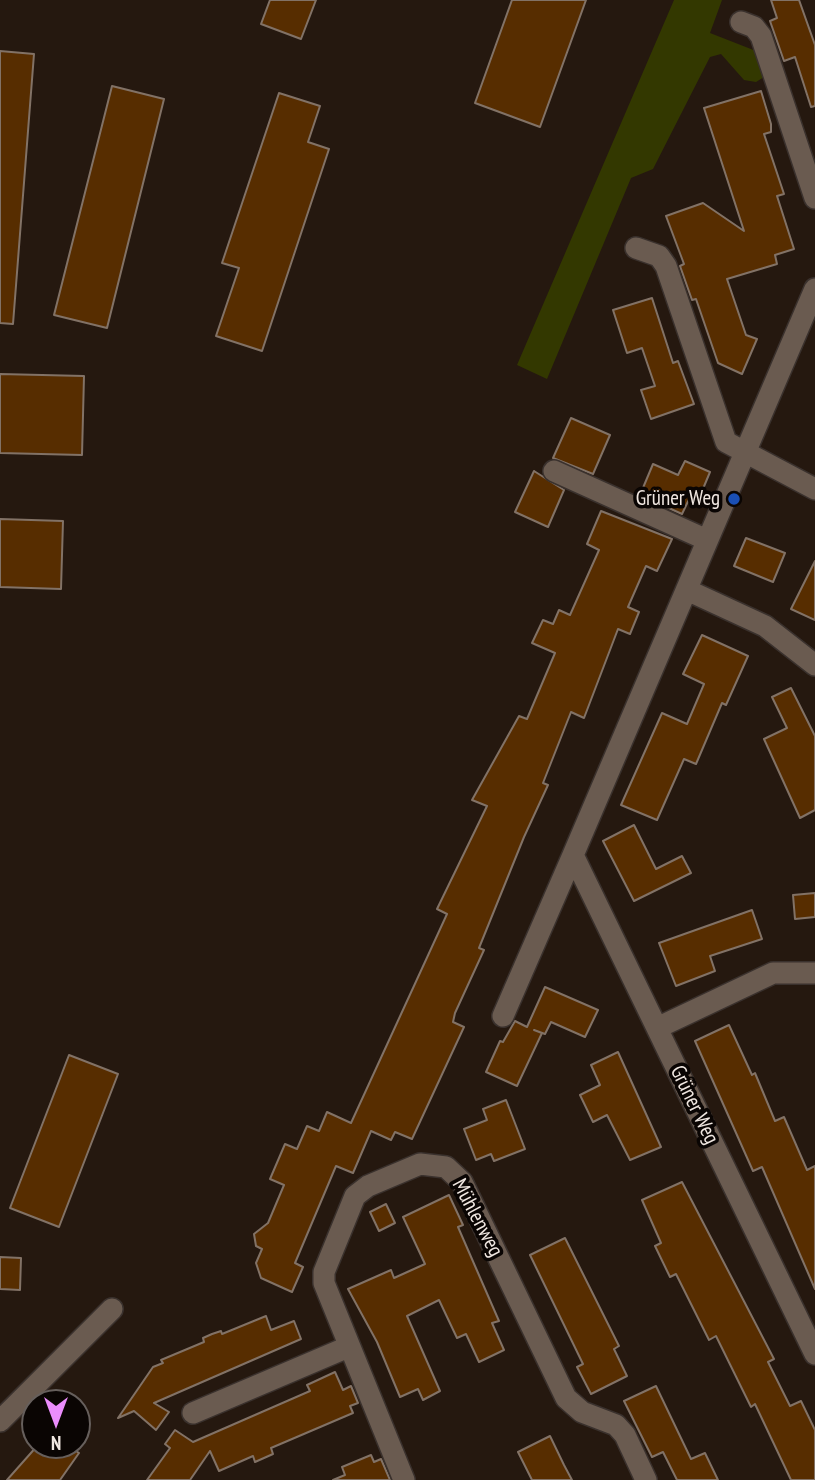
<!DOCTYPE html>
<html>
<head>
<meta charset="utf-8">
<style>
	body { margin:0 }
	#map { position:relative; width:815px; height:1480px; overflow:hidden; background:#25180f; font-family:"PT Sans Narrow",sans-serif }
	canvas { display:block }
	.north { position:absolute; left:21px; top:1389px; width:70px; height:70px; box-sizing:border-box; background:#0a0503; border:2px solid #665f5c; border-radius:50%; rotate:180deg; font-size:19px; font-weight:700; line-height:28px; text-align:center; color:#f0e7e1 }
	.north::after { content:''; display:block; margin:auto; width:24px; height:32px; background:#eb8dfc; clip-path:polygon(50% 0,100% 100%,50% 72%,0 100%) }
</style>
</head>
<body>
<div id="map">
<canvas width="815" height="1480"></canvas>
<div class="north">N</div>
</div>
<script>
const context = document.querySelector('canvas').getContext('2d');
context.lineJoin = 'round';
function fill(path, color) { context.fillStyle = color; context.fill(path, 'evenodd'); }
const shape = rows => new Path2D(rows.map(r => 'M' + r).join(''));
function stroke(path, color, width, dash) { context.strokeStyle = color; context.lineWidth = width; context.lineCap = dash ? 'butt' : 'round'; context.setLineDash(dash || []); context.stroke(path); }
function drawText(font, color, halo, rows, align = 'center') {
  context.font = font + ' "PT Sans Narrow",sans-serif'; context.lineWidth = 7; context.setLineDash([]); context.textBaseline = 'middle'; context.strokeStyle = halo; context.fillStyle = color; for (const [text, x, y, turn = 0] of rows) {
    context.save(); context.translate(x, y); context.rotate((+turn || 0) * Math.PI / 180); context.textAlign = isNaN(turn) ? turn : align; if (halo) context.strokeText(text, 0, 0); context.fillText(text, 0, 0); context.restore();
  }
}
fill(shape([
	[674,0,722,0,710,33,756,51,764,77,756,82,744,80,721,54,710,57,653,169,631,178,547,379,517,365]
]), '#333800');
const building = shape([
	[270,0,316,0,301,39,261,24,270,0],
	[512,0,586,0,540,127,475,103,512,0],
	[771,0,799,0,815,45,815,106,811,107,795,57,784,61,770,21,777,18,771,0],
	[0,51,34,54,13,324,0,323,0,51],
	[112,86,164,99,107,328,54,315,112,86],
	[761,91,771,124,771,132,764,134,784,194,777,196,794,249,775,255,777,264,727,279,746,335,757,339,742,374,718,363,696,299,692,300,680,266,684,264,666,216,703,203,744,231,704,108,761,91],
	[279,93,320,106,308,142,329,149,262,351,216,336,239,268,222,263,279,93],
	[652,298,673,363,678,361,694,404,651,419,641,390,655,386,642,348,627,353,613,310,652,298],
	[0,374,84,376,82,455,0,453,0,374],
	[571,418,610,435,593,474,553,458,571,418],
	[685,461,710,472,700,496,692,493,682,514,640,495,653,464,678,475,685,461],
	[534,471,564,490,548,527,515,512,534,471],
	[601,511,672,539,657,571,646,566,628,607,639,612,630,634,618,629,584,718,571,712,543,783,548,785,524,837,479,948,484,950,455,1013,453,1022,464,1027,412,1139,395,1132,391,1140,371,1131,353,1173,336,1166,295,1263,303,1267,292,1292,261,1278,256,1263,262,1249,256,1246,254,1234,268,1223,284,1185,270,1179,285,1144,297,1149,307,1126,319,1131,327,1112,351,1123,447,914,437,909,487,806,472,800,519,716,527,719,555,653,532,643,543,620,553,624,559,610,570,615,599,550,587,544,601,511],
	[0,519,63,521,61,589,0,587,0,519],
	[746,538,785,553,773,582,734,566,746,538],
	[815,561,815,620,791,609,815,561],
	[702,635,748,656,726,705,722,703,696,764,684,759,657,820,621,805,662,713,687,724,704,684,683,674,702,635],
	[791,688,815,736,815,810,800,818,764,739,787,728,772,697,791,688],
	[634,825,656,869,682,856,691,873,634,901,603,841,634,825],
	[815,893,815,917,795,919,793,895,815,893],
	[752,910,762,939,710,956,715,971,676,986,659,943,752,910],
	[545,987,598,1010,585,1037,551,1022,545,1034,534,1030,542,1033,517,1086,486,1072,500,1041,503,1042,515,1021,527,1027,545,987],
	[729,1025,752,1075,755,1073,775,1121,784,1117,807,1170,815,1166,815,1289,762,1167,753,1171,695,1041,729,1025],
	[618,1052,661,1147,630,1160,607,1115,593,1122,580,1095,600,1085,591,1065,618,1052],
	[69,1055,118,1074,59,1227,10,1208,69,1055],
	[506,1100,525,1149,494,1161,491,1154,476,1160,464,1129,487,1120,483,1109,506,1100],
	[682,1182,774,1359,768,1362,790,1406,801,1401,815,1430,815,1480,791,1480,755,1404,751,1407,716,1336,709,1340,676,1274,670,1277,655,1246,661,1243,642,1200,682,1182],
	[449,1195,463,1225,458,1227,499,1321,492,1323,504,1350,479,1362,466,1334,457,1338,439,1300,407,1316,440,1391,423,1400,418,1389,400,1397,377,1342,348,1289,391,1270,394,1278,425,1264,403,1217,449,1195],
	[386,1204,395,1223,379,1231,370,1212,386,1204],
	[565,1238,619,1346,614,1349,627,1376,591,1394,577,1367,583,1364,530,1255,565,1238],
	[0,1257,21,1258,20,1290,0,1289,0,1257],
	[266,1316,271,1330,294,1321,301,1339,154,1403,169,1412,156,1430,134,1411,118,1418,153,1367,163,1363,161,1360,204,1342,203,1338,212,1334,221,1331,222,1334,266,1316],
	[335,1372,343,1390,351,1386,358,1403,350,1406,353,1413,271,1448,273,1454,255,1462,253,1456,219,1471,210,1451,190,1480,147,1480,170,1448,165,1444,175,1430,193,1442,310,1391,307,1385,335,1372],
	[656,1386,691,1459,705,1453,718,1480,677,1480,663,1452,652,1457,624,1401,656,1386],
	[550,1436,564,1465,572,1480,532,1480,518,1452,550,1436],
	[38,1445,67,1445,79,1453,60,1480,7,1480,38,1445],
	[371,1455,374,1462,381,1459,390,1480,333,1480,345,1475,342,1467,371,1455]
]);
fill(building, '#572d00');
stroke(building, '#827266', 2);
const minor = shape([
	[741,22,754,27,761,36,815,198],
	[636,248,659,256,666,266,726,442,815,489],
	[815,289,573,855,815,1354],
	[554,471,707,540],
	[687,590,765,626,815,665],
	[503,1016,573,855],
	[657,1028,773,973,815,973],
	[193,1413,348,1347],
	[0,1421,112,1309],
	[404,1480,324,1283,324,1272,355,1196,368,1186,420,1164,446,1167,462,1182,566,1398,582,1412,616,1425,625,1435,646,1480]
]);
stroke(minor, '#3a312d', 24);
stroke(minor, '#6a5b50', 21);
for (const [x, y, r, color] of [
	[734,499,7,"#1a4fb4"]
]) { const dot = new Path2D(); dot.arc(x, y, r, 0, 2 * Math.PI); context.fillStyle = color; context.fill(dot); stroke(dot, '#0a0503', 2.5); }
drawText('21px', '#f0e7e1', '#0a0503', [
	["Grüner Weg",720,499]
], 'right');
drawText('21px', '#f0e7e1', '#0a0503', [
	["Grüner Weg",694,1105,64],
	["Mühlenweg",477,1218,62]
]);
</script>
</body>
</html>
